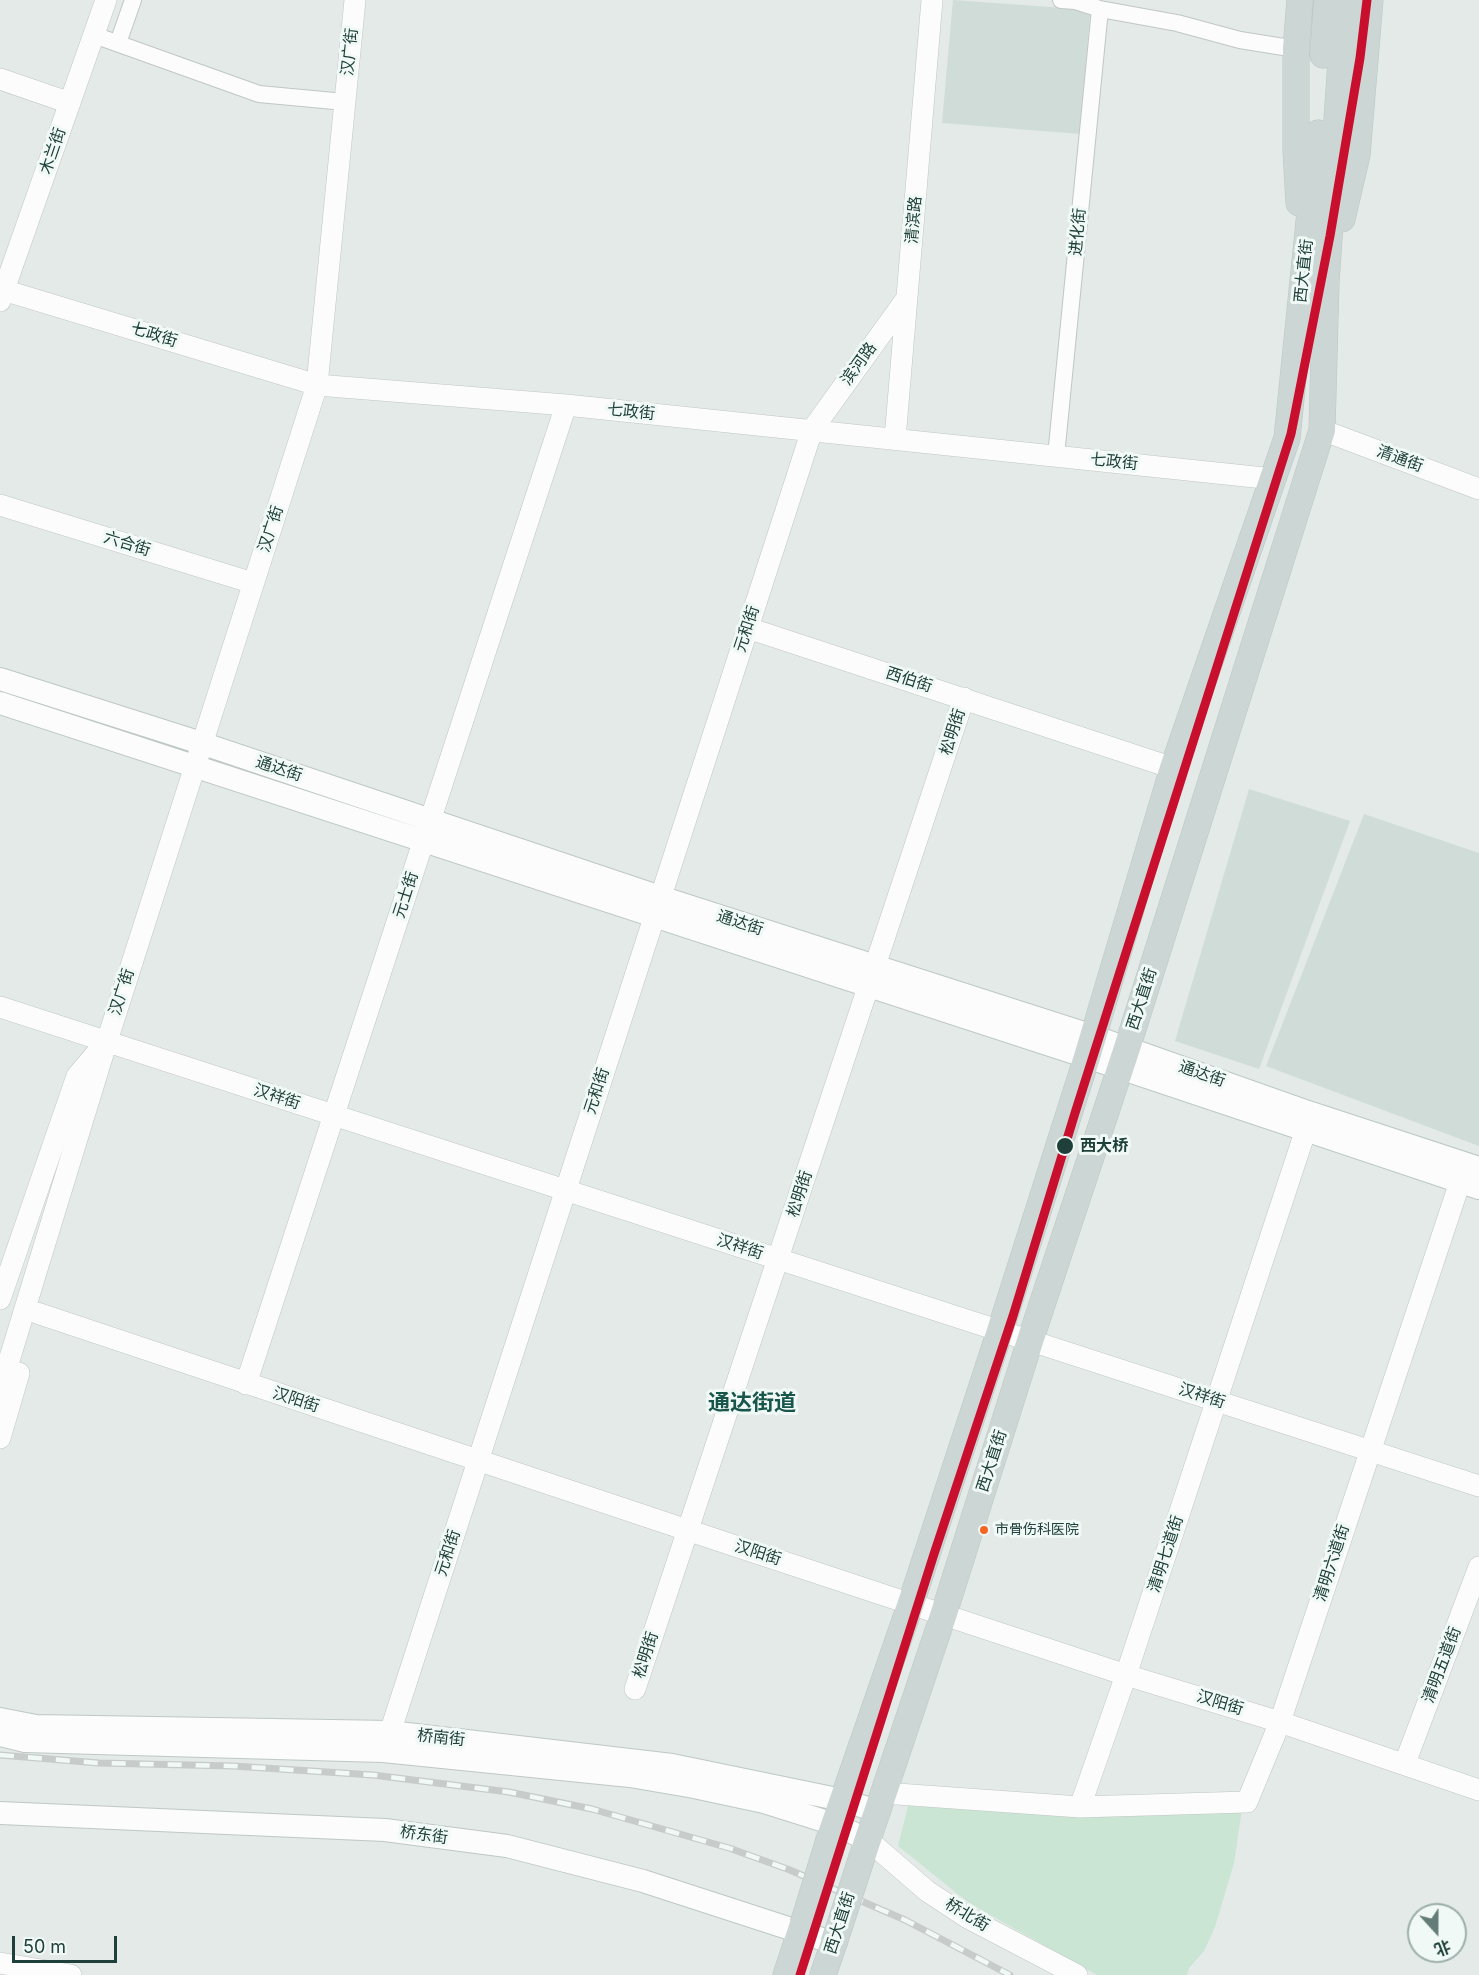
<!DOCTYPE html>
<html>
<head>
<meta charset="utf-8">
<style>
	body { margin:0 }
	#map { position:relative; width:1479px; height:1975px; overflow:hidden; background:#e3eae7; font-family:Inter,"Noto Sans SC",sans-serif }
	canvas { display:block }
	.north { position:absolute; left:1407px; top:1903px; width:60px; height:60px; box-sizing:border-box; background:#f1f9f6; border:2px solid #9dafab; border-radius:50%; rotate:159deg; font-size:16px; font-weight:700; line-height:24px; text-align:center; color:#1f403a }
	.north::after { content:''; display:block; margin:auto; width:21px; height:27px; background:#647c77; clip-path:polygon(50% 0,100% 100%,50% 72%,0 100%) }
	.scale { position:absolute; left:12px; top:1936px; width:105px; height:27px; box-sizing:border-box; border:3px solid #1f403a; border-top:0; padding-left:8px; font-size:18px; line-height:21px; white-space:nowrap; color:#1f403a; -webkit-text-stroke:4px #f1f9f6; paint-order:stroke }
</style>
</head>
<body>
<div id="map">
<canvas width="1479" height="1975"></canvas>
<div class="north">北</div>
<div class="scale">50 m</div>
</div>
<script>
const context = document.querySelector('canvas').getContext('2d');
context.lineJoin = 'round';
function fill(path, color) { context.fillStyle = color; context.fill(path, 'evenodd'); }
const shape = rows => new Path2D(rows.map(r => 'M' + r).join(''));
function stroke(path, color, width, dash) { context.strokeStyle = color; context.lineWidth = width; context.lineCap = dash ? 'butt' : 'round'; context.setLineDash(dash || []); context.stroke(path); }
function drawText(font, color, halo, rows, align = 'center') {
  context.font = font + ' Inter,"Noto Sans SC",sans-serif'; context.lineWidth = 6; context.setLineDash([]); context.textBaseline = 'middle'; context.strokeStyle = halo; context.fillStyle = color; for (const [text, x, y, turn = 0] of rows) {
    context.save(); context.translate(x, y); context.rotate((+turn || 0) * Math.PI / 180); context.textAlign = isNaN(turn) ? turn : align; if (halo) context.strokeText(text, 0, 0); context.fillText(text, 0, 0); context.restore();
  }
}
fill(shape([
	[953,0,1078,9,1090,14,1080,134,942,123],
	[1249,789,1350,821,1259,1069,1175,1041],
	[1364,814,1479,853,1479,1146,1266,1066]
]), '#d0dcd8');
fill(shape([
	[908,1806,1079,1814,1242,1809,1234,1863,1215,1927,1204,1951,1189,1968,1187,1975,1097,1975,969,1903,898,1846]
]), '#cae5d4');
const minor = shape([
	[1061,0,1075,1,1100,9,1177,23,1240,40,1296,49],
	[94,35,259,94,345,102],
	[118,43,133,0],
	[1056,456,1100,9]
]);
const tertiary = shape([
	[0,79,70,103],
	[0,289,317,385,566,405,1274,479],
	[0,301,106,0],
	[1322,430,1479,489],
	[895,439,932,0],
	[0,505,253,583],
	[748,628,1173,768],
	[0,1007,1479,1486],
	[0,1299,77,1076,100,1049],
	[37,1313,687,1530,1126,1675,1280,1722,1479,1790],
	[246,1384,566,405],
	[0,1390,107,1041,317,385,355,0],
	[0,1438,19,1373],
	[635,1689,964,698],
	[385,1748,812,430,907,298],
	[1405,1763,1479,1567],
	[883,1793,1080,1807,1126,1675,1311,1114],
	[1080,1807,1247,1802,1280,1722,1465,1167],
	[868,1840,927,1891,968,1918,1077,1975],
	[0,1963,71,1975]
]);
const secondary = shape([
	[0,679,201,743,660,897,1093,1036,1311,1113,1479,1168],
	[0,703,1087,1057,1479,1188],
	[0,1719,36,1726,390,1732,672,1765,842,1800,877,1811],
	[0,1735,25,1741,383,1751,630,1776,694,1787,764,1802,834,1824,868,1840],
	[0,1813,385,1830,507,1846,643,1881,834,1943]
]);
const primary = shape([
	[1323,55,1327,0],
	[1299,203,1296,150,1296,49,1300,0],
	[1342,219,1357,155,1370,0],
	[829,1840,911,1603,1000,1331,1087,1057,1173,768,1287,438,1318,133],
	[862,1857,944,1613,1030,1341,1127,1048,1322,430,1326,283,1345,0],
	[786,1975,803,1924],
	[823,1975,834,1943]
]);
stroke(minor, '#c0c7c4', 18);
stroke(tertiary, '#c0c7c4', 22);
stroke(secondary, '#bec8c5', 24);
stroke(primary, '#bbc7c4', 27);
stroke(minor, '#fbfcfb', 16);
stroke(tertiary, '#fbfcfb', 21);
stroke(secondary, '#fbfcfb', 22);
stroke(primary, '#ccd6d4', 26);
const rail = shape([
	[0,1755,99,1763,233,1766,373,1775,509,1792,592,1809,729,1848,790,1870,905,1920,1010,1975]
]);
stroke(rail, '#c7cbca', 7);
stroke(rail, '#f1f9f6', 4.5, [14]);
const primaryBridge = shape([
	[803,1924,829,1840],
	[834,1943,862,1857]
]);
stroke(primaryBridge, '#bbc7c4', 27, []);
stroke(primaryBridge, '#ccd6d4', 26);
stroke(shape([
	[800,1975,934,1554,1013,1316,1075,1113,1291,434,1330,236,1360,58,1367,0]
]), '#c8102e', 9);
for (const [x, y, r, color] of [
	[1065,1146,9,"#1f403a"],
	[984,1530,5,"#f26522"]
]) { const dot = new Path2D(); dot.arc(x, y, r, 0, 2 * Math.PI); context.fillStyle = color; context.fill(dot); stroke(dot, '#f1f9f6', 2); }
drawText('14px', '#1f403a', '#f1f9f6', [
	["市骨伤科医院",995,1530]
], 'left');
drawText('16px', '#1f403a', '#f1f9f6', [
	["汉广街",350,52,-84],
	["木兰街",53,151,-71],
	["清滨路",914,220,-85],
	["进化街",1078,232,-85],
	["西大直街",1304,271,-84],
	["七政街",154,335,17],
	["滨河路",859,364,-54],
	["七政街",631,412,6],
	["清通街",1400,459,20],
	["七政街",1114,462,6],
	["汉广街",271,529,-72],
	["六合街",127,544,17],
	["元和街",747,629,-72],
	["西伯街",909,680,18],
	["松明街",953,732,-72],
	["通达街",279,769,18],
	["元士街",406,895,-72],
	["通达街",740,923,18],
	["汉广街",122,992,-72],
	["西大直街",1142,999,-72],
	["通达街",1202,1074,19],
	["元和街",597,1091,-72],
	["汉祥街",277,1097,18],
	["松明街",800,1194,-72],
	["汉祥街",740,1247,18],
	["汉祥街",1202,1396,18],
	["汉阳街",296,1400,18],
	["西大直街",992,1461,-72],
	["元和街",448,1553,-72],
	["汉阳街",758,1553,18],
	["清明七道街",1166,1554,-72],
	["清明六道街",1332,1563,-72],
	["松明街",646,1655,-72],
	["清明五道街",1442,1665,-69],
	["汉阳街",1220,1703,17],
	["桥南街",441,1738,6],
	["桥东街",424,1835,8],
	["桥北街",967,1915,31],
	["西大直街",840,1923,-72]
]);
drawText('bold 16px', '#1f403a', '#f1f9f6', [
	["西大桥",1080,1146]
], 'left');
drawText('bold 22px', '#18554b', '#f1f9f6', [
	["通达街道",752,1403]
]);
</script>
</body>
</html>
